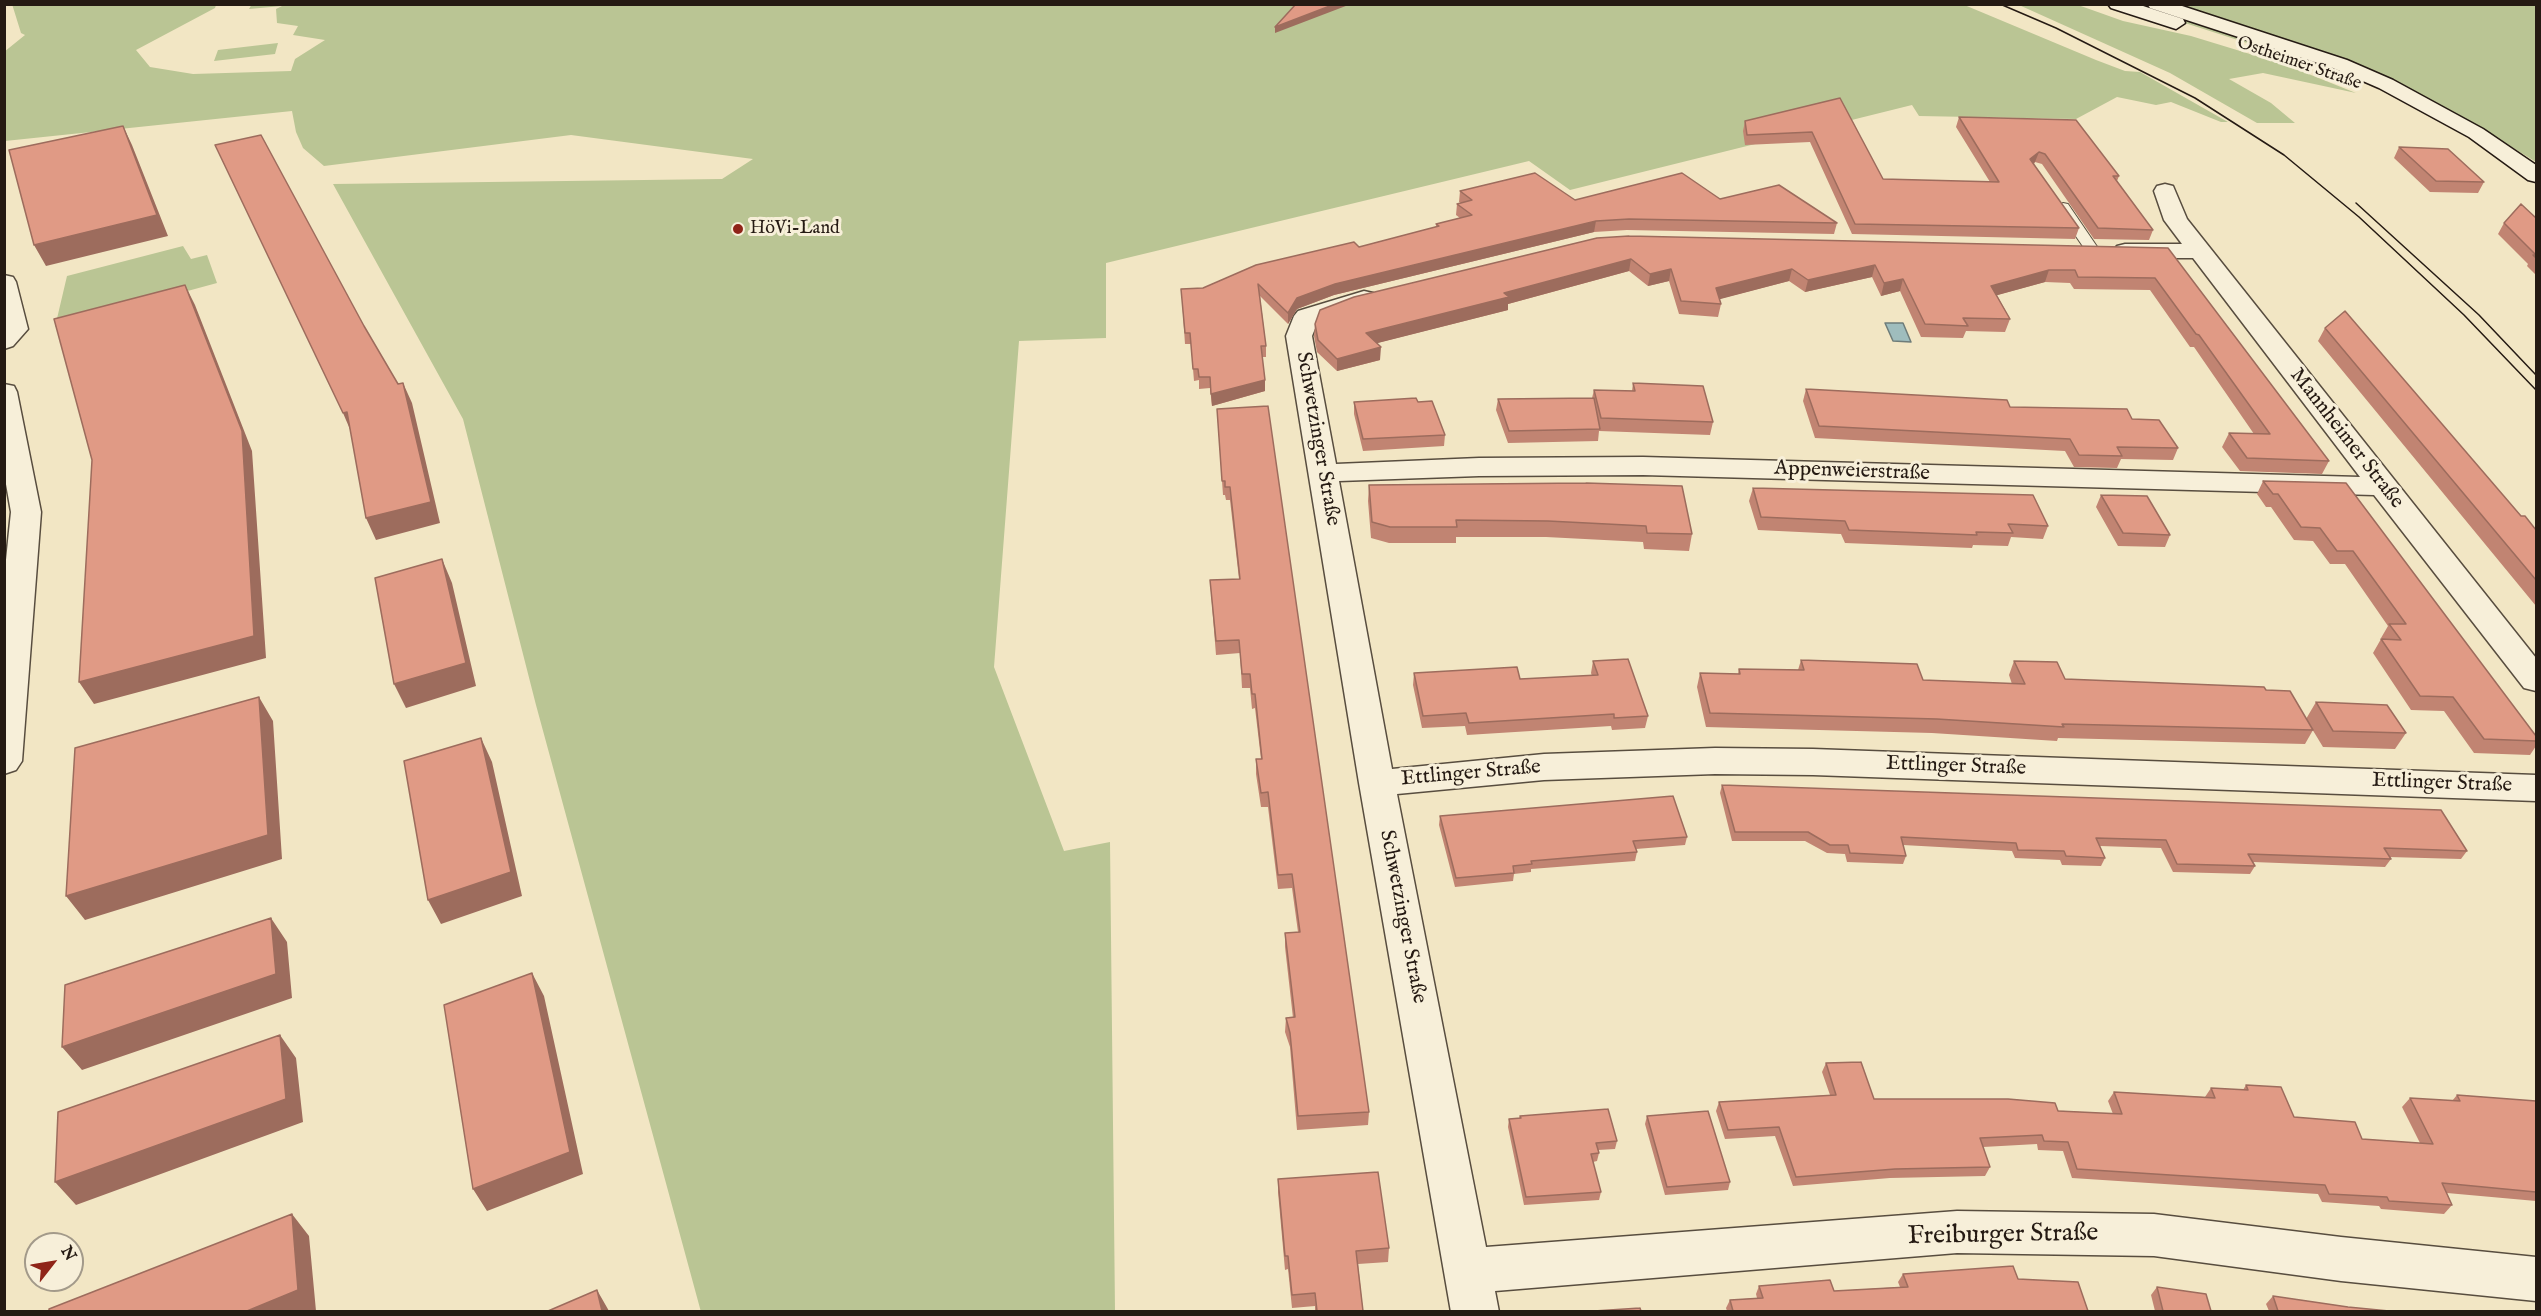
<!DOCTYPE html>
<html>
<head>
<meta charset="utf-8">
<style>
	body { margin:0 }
	#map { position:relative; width:2541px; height:1316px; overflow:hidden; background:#f2e6c4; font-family:"IM FELL English",serif }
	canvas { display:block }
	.frame { position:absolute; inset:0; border:6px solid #251a13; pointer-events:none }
	.north { position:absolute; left:24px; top:1232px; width:60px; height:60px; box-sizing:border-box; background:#f7efd9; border:2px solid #a39a8a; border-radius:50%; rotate:59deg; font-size:16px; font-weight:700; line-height:24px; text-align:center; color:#251a13 }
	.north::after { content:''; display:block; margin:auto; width:21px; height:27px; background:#8f2418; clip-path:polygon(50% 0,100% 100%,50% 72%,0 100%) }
</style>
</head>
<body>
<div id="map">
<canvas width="2541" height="1316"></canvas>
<div class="frame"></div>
<div class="north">N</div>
</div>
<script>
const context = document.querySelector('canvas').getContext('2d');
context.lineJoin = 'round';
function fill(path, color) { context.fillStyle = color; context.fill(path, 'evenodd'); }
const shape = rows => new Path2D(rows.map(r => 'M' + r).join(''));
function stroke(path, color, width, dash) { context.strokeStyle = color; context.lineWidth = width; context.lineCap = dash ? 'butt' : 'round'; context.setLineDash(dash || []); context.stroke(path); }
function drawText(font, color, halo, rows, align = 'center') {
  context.font = font + ' "IM FELL English",serif'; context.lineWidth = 6; context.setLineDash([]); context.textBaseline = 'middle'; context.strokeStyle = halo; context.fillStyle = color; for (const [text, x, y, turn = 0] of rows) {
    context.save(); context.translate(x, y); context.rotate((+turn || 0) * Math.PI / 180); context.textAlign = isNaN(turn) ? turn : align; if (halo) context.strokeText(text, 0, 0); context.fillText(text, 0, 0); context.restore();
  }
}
fill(shape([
	[12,4,216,5,215,8,136,50,150,67,193,74,291,71,295,59,325,40,293,35,298,26,277,23,276,9,282,6,249,9,252,4,1962,4,2096,60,2125,71,2140,72,2228,122,2221,122,2171,102,2156,105,2117,97,2076,119,1919,116,1912,105,1570,190,1529,161,1106,263,1106,338,1019,341,994,667,1064,851,1110,842,1115,1311,701,1312,536,705,463,419,333,184,722,179,753,159,571,135,324,166,303,148,296,132,292,111,5,141,4,52,25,35,21,33],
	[2019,5,2078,5,2123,21,2191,36,2286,65,2356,93,2263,73,2229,79,2271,103,2295,123,2257,123,2170,73],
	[2129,5,2143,5,2228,30,2339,70,2331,70],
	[2172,5,2536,5,2536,162,2463,117,2405,86,2325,53],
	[278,43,275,54,214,61,218,50],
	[183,246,191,259,207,255,217,283,55,327,67,276]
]), '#bac594');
const water = shape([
	[1885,323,1903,323,1911,342,1893,341,1885,323]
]);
fill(water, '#9fbdbd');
stroke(water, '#6e7c79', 1.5);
const service = shape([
	[2063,203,2068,204,2100,251,2098,254,2093,255,2086,251,2056,207,2063,203]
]);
const minor = shape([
	[2165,184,2173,186,2187,219,2536,658,2536,691,2524,688,2374,495,1643,475,1479,476,1339,481,1392,769,1544,754,1715,748,1813,749,2536,775,2536,801,1813,775,1715,774,1544,780,1397,794,1486,1247,1957,1211,2154,1214,2341,1237,2536,1257,2536,1301,2341,1281,2154,1256,1957,1253,1495,1291,1499,1312,1451,1312,1359,783,1286,336,1294,316,1298,311,1364,291,1373,293,1376,298,1373,303,1318,321,1312,336,1336,464,1479,458,1643,457,2360,477,2193,258,2125,258,2117,256,2113,251,2117,246,2125,244,2182,244,2164,220,2154,191,2157,186,2165,184],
	[4,275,13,277,16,282,28,329,13,346,4,349,4,275],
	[4,384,14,386,17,392,41,512,22,761,16,770,4,774,4,579,11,512,4,473,4,384]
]);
const secondary = shape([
	[2108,4,2137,4,2183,19,2185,23,2176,29,2111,8,2108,4],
	[2147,4,2176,4,2347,60,2393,80,2483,129,2536,165,2536,182,2528,180,2469,137,2379,88,2333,68,2150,8,2147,4]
]);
stroke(service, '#584d3f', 2);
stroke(minor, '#584d3f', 3);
stroke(secondary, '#251a13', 3);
fill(service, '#f7efd9');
fill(minor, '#f7efd9');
fill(secondary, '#f7efd9');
stroke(shape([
	[2000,4,2056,28,2195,98,2284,155,2359,217,2464,315,2536,390],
	[2356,203,2479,315,2536,375]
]), '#251a13', 1.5);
fill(shape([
	[1840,98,1883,179,1990,182,1956,127,1959,117,2119,176,2117,181,2153,230,2149,240,2094,239,2042,164,2035,162,2034,164,2079,228,2075,239,1852,234,1810,142,1745,145,1743,131,1745,121],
	[2399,147,2484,182,2478,193,2430,192,2394,158],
	[1460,191,1575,200,1720,199,1837,223,1834,234,1627,230,1594,232,1334,295,1297,309,1288,324,1260,296,1266,346,1266,357,1262,357,1265,391,1212,406,1210,388,1199,389,1199,380,1194,381,1191,344,1185,344,1182,300,1203,288,1359,247,1436,227,1436,224,1460,218,1456,215,1457,204,1461,203,1459,202],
	[2536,218,2536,275,2527,266,2528,264,2498,234,2504,223],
	[1597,238,2168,248,2329,461,2322,474,2240,471,2222,447,2229,433,2254,434,2194,347,2190,347,2150,290,2074,289,2070,283,2045,282,1997,295,2010,319,2005,332,1966,331,1963,338,1921,337,1900,291,1881,296,1872,277,1805,292,1789,281,1719,299,1721,304,1718,317,1679,314,1669,281,1648,286,1629,271,1508,304,1508,310,1377,343,1380,360,1337,371,1317,352,1314,336,1315,324],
	[2325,328,2536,530,2536,606,2318,341],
	[1633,383,1713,422,1710,435,1599,431,1598,441,1508,443,1496,410,1498,399,1592,398,1594,390,1632,391],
	[1806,389,2010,407,2132,419,2178,448,2173,460,2121,459,2117,468,2074,467,2065,451,1815,438,1803,401],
	[1354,402,1418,402,1445,435,1444,446,1363,451,1354,414],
	[1217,409,1369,1112,1368,1125,1297,1130,1290,1047,1285,1032,1286,1018,1293,1018,1285,947,1285,933,1298,932,1292,888,1278,889,1268,807,1261,807,1256,774,1256,759,1261,759,1255,708,1252,709,1250,688,1242,688,1240,653,1216,655,1210,580,1239,579,1230,500,1226,500,1225,495,1223,495],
	[2263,481,2346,483,2536,736,2536,746,2530,755,2474,753,2444,711,2411,710,2373,653,2381,639,2382,639,2381,638,2388,626,2345,564,2330,564,2313,541,2294,540,2271,507,2266,507,2257,494],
	[1586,483,1692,534,1689,551,1644,549,1643,542,1546,537,1456,537,1456,543,1389,543,1371,538,1368,501,1369,485],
	[1753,488,2048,526,2043,539,2011,537,2008,546,1973,545,1972,548,1845,543,1841,534,1758,530,1749,501],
	[2101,495,2170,535,2165,547,2118,546,2096,507],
	[1801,660,1923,680,2012,684,2009,675,2014,661,2065,679,2266,690,2313,730,2305,744,2058,738,2057,741,1932,733,1706,727,1697,687,1700,673,1738,674,1739,669,1798,670],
	[1593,661,1648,716,1645,728,1612,730,1611,726,1467,735,1465,726,1422,728,1413,685,1414,673,1520,679,1592,676,1591,673],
	[2316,702,2406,733,2395,749,2323,747,2306,719],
	[1722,785,2467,851,2461,859,2389,857,2391,859,2385,867,2253,862,2255,866,2250,874,2173,872,2161,848,2100,846,2105,858,2101,866,2062,865,2060,860,2015,858,2012,851,1903,845,1906,856,1903,864,1847,862,1845,854,1827,853,1805,841,1732,841,1720,793],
	[1440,816,1687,837,1685,845,1636,849,1637,852,1635,861,1531,869,1531,872,1514,874,1513,881,1455,887,1439,825],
	[1826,1063,1874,1099,2113,1114,2108,1101,2114,1092,2205,1097,2211,1088,2243,1090,2246,1085,2294,1117,2362,1139,2420,1143,2402,1107,2410,1098,2452,1101,2457,1095,2536,1101,2536,1201,2447,1193,2452,1205,2444,1214,2381,1209,2379,1206,2322,1202,2318,1194,2072,1178,2063,1151,2038,1150,2037,1144,1983,1147,1990,1167,1985,1176,1890,1178,1793,1186,1775,1136,1725,1139,1716,1111,1719,1102,1830,1095,1822,1072],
	[1520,1116,1617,1141,1615,1149,1598,1150,1599,1153,1597,1161,1593,1162,1601,1192,1599,1200,1524,1205,1508,1127,1509,1119,1519,1118],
	[1647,1116,1730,1182,1728,1190,1665,1195,1645,1124],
	[1278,1179,1389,1248,1388,1262,1358,1264,1363,1311,1315,1311,1315,1306,1292,1308,1288,1269,1285,1270,1278,1192],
	[1903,1274,2018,1279,2088,1311,1727,1311,1726,1308,1730,1300,1757,1298,1756,1294,1759,1286,1834,1291,1900,1287,1898,1282],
	[2157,1287,2211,1311,2155,1311,2151,1295],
	[2273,1296,2348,1307,2389,1311,2269,1311,2266,1304]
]), '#c18472');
fill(shape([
	[1335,4,1351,4,1275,33,1275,27],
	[123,126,132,145,168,236,46,266,34,245],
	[2039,152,2035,162,2027,169,2030,159],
	[1596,221,1594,232,1334,295,1297,309,1288,324,1288,313,1297,298,1335,284],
	[1631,259,1629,271,1508,304,1508,310,1366,346,1366,333,1504,293],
	[1875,265,1872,277,1805,292,1808,280],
	[1671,269,1669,281,1648,286,1650,274],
	[1792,269,1789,281,1713,301,1716,288],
	[2049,270,2045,282,1987,298,1991,286],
	[1903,279,1900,291,1881,296,1884,283],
	[185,285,195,305,252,451,266,658,94,704,79,682],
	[1381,347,1380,360,1337,371,1337,359],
	[1265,380,1265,391,1212,406,1211,394],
	[403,383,412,403,440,523,376,540,366,518],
	[347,412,352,434,343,413],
	[442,559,452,583,476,686,406,708,394,684],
	[259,697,273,721,282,859,85,920,66,896],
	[481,738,492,762,522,896,441,924,428,900],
	[271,918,287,942,292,998,82,1070,62,1047],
	[532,973,544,996,583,1174,487,1211,473,1189],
	[280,1035,296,1058,303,1122,76,1205,55,1182],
	[292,1214,309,1236,316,1311,247,1311],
	[597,1290,609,1311,602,1311]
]), '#9d6c5d');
const building = shape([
	[1296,4,1335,4,1275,27,1296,4],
	[1840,98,1883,179,1999,182,1959,117,2076,120,2119,176,2113,176,2153,230,2098,228,2045,154,2039,152,2030,159,2079,228,1855,224,1812,132,1747,135,1745,121,1840,98],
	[123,126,157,215,34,245,9,150,123,126],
	[261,135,364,326,398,384,403,383,431,502,366,518,347,412,343,413,215,145,261,135],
	[2399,147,2448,149,2484,182,2436,181,2399,147],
	[1535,173,1575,200,1682,173,1720,199,1779,185,1837,223,1629,219,1596,221,1335,284,1297,298,1288,313,1258,284,1266,346,1261,346,1265,380,1211,394,1210,377,1199,377,1198,369,1193,369,1190,333,1185,333,1181,289,1203,288,1256,265,1354,242,1359,247,1439,226,1436,224,1472,215,1457,204,1472,200,1460,191,1535,173],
	[2521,204,2536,218,2536,258,2533,255,2536,255,2504,223,2521,204],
	[1629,236,2168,248,2329,461,2247,458,2229,433,2270,434,2199,335,2196,334,2155,278,2078,277,2075,270,2049,270,1991,286,2010,319,1963,318,1968,326,1925,324,1903,279,1884,283,1875,265,1808,280,1792,269,1716,288,1721,304,1681,301,1671,269,1650,274,1631,259,1504,293,1509,297,1366,333,1381,347,1337,359,1318,340,1315,324,1320,310,1354,297,1597,238,1629,236],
	[185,285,242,431,254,636,79,682,92,460,54,319,185,285],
	[2345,311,2521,516,2525,516,2536,530,2536,580,2325,328,2345,311],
	[1633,383,1703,386,1713,422,1601,418,1594,390,1635,391,1633,383],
	[1806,389,2007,400,2010,407,2127,409,2132,419,2159,420,2178,448,2117,447,2122,456,2079,455,2070,439,1819,426,1806,389],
	[1416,398,1418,402,1432,401,1445,435,1363,439,1354,402,1416,398],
	[1594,398,1600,429,1509,431,1498,399,1594,398],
	[1268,406,1369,1112,1298,1116,1290,1033,1286,1018,1295,1017,1285,933,1300,932,1292,874,1278,875,1268,792,1261,793,1256,759,1262,759,1255,694,1252,694,1250,674,1242,674,1239,640,1216,641,1210,580,1240,579,1230,487,1225,487,1225,481,1222,481,1217,409,1268,406],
	[2263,481,2346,483,2536,736,2536,741,2484,739,2453,697,2420,696,2381,639,2401,640,2389,624,2406,624,2353,551,2337,551,2320,528,2301,527,2278,494,2273,494,2263,481],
	[1586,483,1682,486,1692,534,1647,533,1646,526,1548,521,1456,520,1457,527,1390,527,1372,522,1369,485,1586,483],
	[1753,488,2033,495,2048,526,2008,524,2013,533,1976,532,1977,535,1849,530,1845,521,1761,517,1753,488],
	[2101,495,2147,496,2170,535,2123,533,2101,495],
	[442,559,466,663,394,684,375,578,442,559],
	[1628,659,1648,716,1614,718,1614,714,1469,723,1466,713,1423,716,1414,673,1517,667,1520,679,1598,675,1593,661,1628,659],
	[1801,660,1917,664,1923,680,2025,684,2014,661,2057,662,2065,679,2264,687,2266,690,2290,691,2313,730,2062,724,2064,727,1937,719,1710,713,1700,673,1740,674,1739,669,1804,670,1801,660],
	[259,697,268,835,66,896,75,748,259,697],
	[2316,702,2387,705,2406,733,2333,731,2316,702],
	[481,738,511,872,428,900,404,761,481,738],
	[1722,785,2441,810,2467,851,2384,848,2391,859,2248,854,2255,866,2177,864,2166,840,2096,838,2105,858,2066,856,2064,851,2018,850,2016,843,1901,837,1906,856,1850,853,1848,845,1830,845,1808,832,1735,832,1722,785],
	[1673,796,1687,837,1633,841,1637,852,1531,861,1532,864,1513,866,1514,873,1456,878,1440,816,1673,796],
	[271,918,276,974,62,1047,65,985,271,918],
	[532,973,570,1152,473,1189,444,1005,532,973],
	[280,1035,286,1099,55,1182,58,1112,280,1035],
	[1861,1062,1874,1099,2008,1099,2055,1103,2058,1111,2122,1114,2114,1092,2215,1098,2211,1088,2248,1090,2246,1085,2281,1087,2294,1117,2355,1122,2362,1139,2433,1144,2410,1098,2460,1101,2457,1095,2536,1101,2536,1192,2442,1183,2452,1205,2389,1201,2387,1197,2329,1194,2325,1185,2077,1169,2068,1142,2044,1141,2042,1135,1980,1138,1990,1167,1895,1169,1796,1177,1779,1127,1728,1130,1719,1102,1836,1095,1826,1063,1861,1062],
	[1608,1109,1617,1141,1596,1143,1599,1153,1591,1154,1601,1192,1526,1197,1509,1119,1521,1118,1520,1116,1608,1109],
	[1708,1111,1730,1182,1667,1187,1647,1116,1708,1111],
	[1378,1172,1389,1248,1356,1251,1363,1311,1317,1311,1315,1293,1292,1295,1288,1256,1285,1256,1278,1179,1378,1172],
	[292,1214,298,1290,247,1311,49,1311,49,1309,292,1214],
	[2013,1266,2018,1279,2078,1282,2088,1311,1733,1311,1730,1300,1763,1298,1759,1286,1830,1280,1834,1291,1908,1287,1903,1274,2013,1266],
	[2157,1287,2206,1294,2211,1311,2163,1311,2157,1287],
	[597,1290,602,1311,548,1311,597,1290],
	[2273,1296,2348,1307,2389,1311,2278,1311,2273,1296],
	[1640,1308,1641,1311,1594,1311,1640,1308]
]);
fill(building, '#e09a85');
stroke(building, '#9d6c5d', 1.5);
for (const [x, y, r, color] of [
	[738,229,6,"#8f2418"]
]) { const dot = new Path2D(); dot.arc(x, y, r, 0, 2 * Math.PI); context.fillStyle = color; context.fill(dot); stroke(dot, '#f7efd9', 2); }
drawText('18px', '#251a13', '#f7efd9', [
	["Ostheimer Straße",2299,64,19]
]);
drawText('18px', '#251a13', '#f7efd9', [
	["HöVi-Land",750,229]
], 'left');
drawText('21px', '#251a13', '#f7efd9', [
	["Schwetzinger Straße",1317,439,80],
	["Mannheimer Straße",2346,439,52],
	["Appenweierstraße",1852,472,2],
	["Ettlinger Straße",1956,767,2],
	["Ettlinger Straße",1471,774,-5],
	["Ettlinger Straße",2442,784,2],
	["Schwetzinger Straße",1402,917,79]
]);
drawText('26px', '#251a13', '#f7efd9', [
	["Freiburger Straße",2003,1236,-1]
]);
</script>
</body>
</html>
